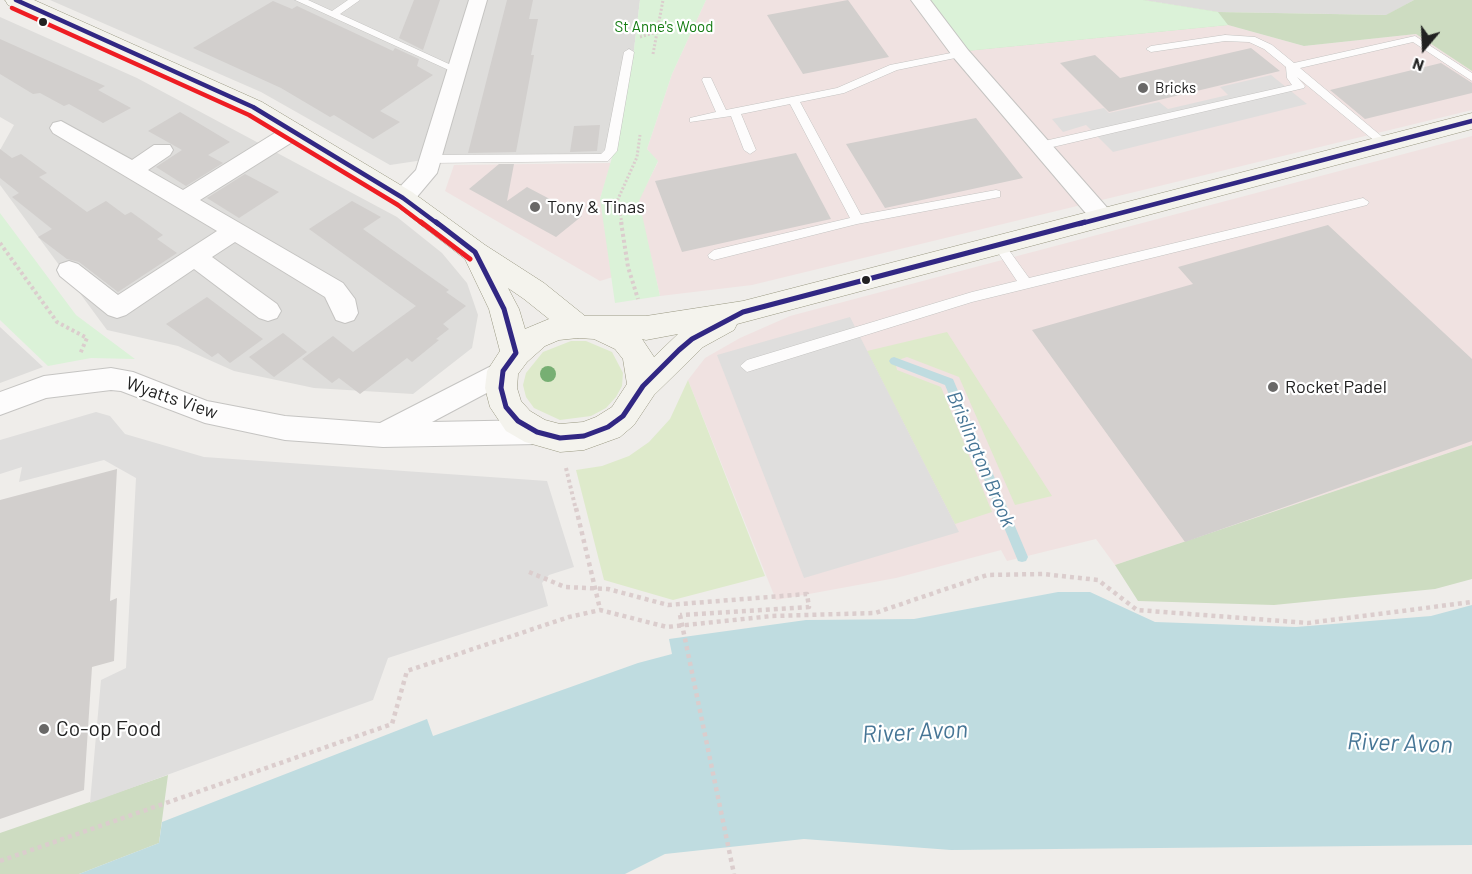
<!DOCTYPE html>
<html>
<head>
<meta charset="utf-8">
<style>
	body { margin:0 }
	#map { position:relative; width:1472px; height:874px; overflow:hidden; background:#efedea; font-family:Barlow,sans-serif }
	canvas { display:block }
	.north { position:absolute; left:1394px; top:18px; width:60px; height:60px; -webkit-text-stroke:4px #fff; paint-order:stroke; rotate:199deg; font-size:16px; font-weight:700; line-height:24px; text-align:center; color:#212121 }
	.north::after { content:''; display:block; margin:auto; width:21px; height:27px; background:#212121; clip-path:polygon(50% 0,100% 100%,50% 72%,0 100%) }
</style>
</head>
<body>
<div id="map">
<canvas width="1472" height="874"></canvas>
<div class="north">N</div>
</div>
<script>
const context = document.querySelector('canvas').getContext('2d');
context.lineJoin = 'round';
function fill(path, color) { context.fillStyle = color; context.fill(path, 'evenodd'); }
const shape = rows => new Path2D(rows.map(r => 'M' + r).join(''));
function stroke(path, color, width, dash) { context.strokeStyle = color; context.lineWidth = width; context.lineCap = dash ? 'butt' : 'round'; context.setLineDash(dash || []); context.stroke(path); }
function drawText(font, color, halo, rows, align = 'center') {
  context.font = font + ' Barlow,sans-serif'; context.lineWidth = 4.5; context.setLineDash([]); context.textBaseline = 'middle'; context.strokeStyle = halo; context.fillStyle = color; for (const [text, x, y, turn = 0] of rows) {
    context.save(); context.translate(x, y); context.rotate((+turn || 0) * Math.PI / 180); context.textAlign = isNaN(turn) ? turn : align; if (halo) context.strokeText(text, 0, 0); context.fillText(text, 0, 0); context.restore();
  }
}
fill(shape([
	[50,0,640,0,632,66,613,154,457,155,390,165,261,92],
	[1144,0,1414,0,1387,15,1218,12],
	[0,17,137,78,397,217,442,253,467,283,478,315,472,348,413,394,314,388,234,371,178,346,107,330,0,185,0,150,14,125,0,117],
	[0,327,43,367,0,383]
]), '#dedddb');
fill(shape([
	[706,0,930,0,966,51,1228,25,1304,46,1416,34,1472,71,1472,110,752,285,660,296,638,201,658,162,647,149,672,74],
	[1472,136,1472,445,1115,565,1096,539,1007,561,1001,550,896,578,776,600,688,380,705,358,740,338,790,316],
	[611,163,600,199,613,277,600,281,445,191,454,165]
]), '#f0e2e1');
fill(shape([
	[947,332,1052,496,1015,505,959,377,907,357,895,361,897,370,941,387,992,512,955,524,867,351],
	[571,341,586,341,612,352,623,373,622,386,616,397,606,408,591,416,560,420,534,408,526,397,523,385,526,373,543,352],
	[688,380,765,576,673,600,604,580,576,470,602,466,629,456,649,442,670,419]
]), '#deeacb');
fill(shape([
	[930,0,1143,0,1218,12,1386,15,1414,0,1472,0,1472,71,1416,34,1304,46,1228,25,966,51],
	[1472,445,1472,579,1435,589,1274,605,1138,601,1115,565],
	[168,775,159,843,79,874,0,874,0,833]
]), '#cddcc1');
fill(shape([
	[640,0,706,0,672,74,647,149,658,161,639,201,660,296,615,303,600,199,613,154,632,66],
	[930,0,1143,0,1218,12,1228,25,966,51],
	[0,213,76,315,135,359,91,358,48,366,0,320]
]), '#dbf2d8');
fill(shape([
	[1271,75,1307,104,1113,152,1086,125,1063,132,1052,119,1104,108,1109,113,1159,102,1168,109,1228,95,1220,87],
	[850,317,959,532,804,578,717,355],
	[96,412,110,416,125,434,204,457,547,481,574,567,549,575,542,583,548,606,388,658,373,700,90,803,101,680,126,668,136,478,104,460,19,482,22,467,0,474,0,440]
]), '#dfdedd');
fill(shape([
	[1058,592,1090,592,1155,622,1296,627,1431,616,1472,605,1472,845,951,850,804,839,665,854,625,874,79,874,159,843,162,822,427,719,433,736,638,663,672,654,669,639,806,620,914,619]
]), '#bfdce0');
fill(shape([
	[894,357,953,379,1028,557,1026,561,1022,562,1018,561,945,385,891,364,889,361,891,358,894,357]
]), '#bfdce0');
fill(shape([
	[414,0,440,0,423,50,399,38],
	[507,0,533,0,529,19,538,19,531,55,534,55,516,152,468,153],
	[848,0,889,57,803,74,767,15],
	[273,1,292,9,297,6,393,51,395,48,419,59,417,66,433,75,380,111,400,122,373,139,334,115,330,117,281,88,193,48],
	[0,39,105,86,98,90,131,108,103,123,69,104,64,106,40,93,33,94,0,74],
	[1251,48,1280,71,1109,112,1060,63,1095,55,1120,78],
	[1441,63,1472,83,1472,93,1365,119,1330,90],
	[180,112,230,142,208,155,223,163,186,186,156,167,182,150,148,131],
	[976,118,1023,178,885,208,846,144],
	[600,125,597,151,570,152,574,126],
	[0,149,12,158,21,154,47,173,39,177,87,212,106,201,125,215,131,212,163,235,157,239,177,253,118,292,79,262,67,259,38,237,52,229,12,197,19,193,0,178],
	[796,153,831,219,682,252,655,181],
	[499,164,514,164,507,201,527,187,582,216,556,237,469,189],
	[245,174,279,192,239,218,207,198],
	[352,201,381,217,363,229,449,290,446,292,466,306,443,324,449,329,436,339,439,340,412,362,407,358,360,394,339,378,332,383,302,359,333,336,353,352,416,306,309,229],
	[1328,225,1472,359,1472,441,1185,542,1032,330,1193,284,1178,267],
	[207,297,263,339,230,363,218,353,212,357,166,324],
	[283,333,307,352,274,377,249,357],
	[117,469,110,601,117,598,114,661,92,667,84,790,0,819,0,500]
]), '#d2cfcd');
const lane = shape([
	[295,0,308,0,332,11,348,0,360,0,340,14,462,70,453,72,295,0],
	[1225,35,1255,37,1272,45,1294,63,1415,36,1472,73,1472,81,1413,42,1300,68,1386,140,1386,146,1382,147,1297,77,1305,86,1304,88,1040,150,1034,146,1040,142,1292,85,1287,78,1286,67,1264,49,1249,42,1225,41,1151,52,1146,49,1151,46,1225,35],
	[629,49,634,52,617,151,608,161,430,163,424,159,430,155,601,154,605,150,624,52,629,49],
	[961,51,966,54,965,56,897,70,844,93,800,102,861,215,996,190,1000,191,1000,197,857,224,714,260,709,258,708,255,714,250,850,218,790,104,741,114,756,150,750,154,744,150,731,116,690,122,690,118,716,112,702,80,703,78,711,78,726,110,837,88,890,65,961,51],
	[1363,198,1369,202,1367,205,972,302,747,372,740,366,747,360,972,292,1017,281,993,245,999,241,1003,242,1029,278,1363,198]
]);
const street = shape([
	[469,0,487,0,437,173,411,204,403,206,395,204,392,198,395,192,416,170,469,0],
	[911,0,930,0,968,50,1111,212,1115,218,1111,224,1103,226,1095,224,954,58,911,0],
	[61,121,132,160,154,145,170,145,173,150,170,155,148,170,183,190,286,126,302,126,305,131,302,136,200,200,343,283,355,299,358,313,354,320,345,323,336,320,325,297,235,242,212,257,277,304,281,311,277,318,268,321,259,318,194,269,126,315,117,318,108,315,60,276,57,270,60,264,69,261,78,264,118,295,217,231,53,133,50,128,53,123,61,121],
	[503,360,513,363,516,371,513,379,432,422,537,420,547,424,551,432,547,440,537,444,383,447,285,440,205,423,121,391,111,390,46,398,0,415,0,392,44,376,111,368,133,372,207,401,285,416,380,423,503,360]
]);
const secondary = shape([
	[5,0,34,0,262,102,412,192,485,245,544,283,585,316,646,316,743,301,1472,113,1472,129,737,324,734,330,703,347,654,395,634,425,620,437,584,450,560,452,525,442,506,431,490,407,485,388,487,371,500,351,489,309,465,259,394,204,244,112,8,5,5,0],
	[508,288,524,299,549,319,525,329,519,309,508,288],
	[678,334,654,357,642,339,646,340,678,334],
	[578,338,594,339,615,349,623,359,627,384,612,407,596,417,583,422,560,424,545,420,530,411,521,401,517,388,518,374,527,362,545,346,559,340,578,338]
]);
stroke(lane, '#c5c4c2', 1);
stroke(street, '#c5c4c2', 2);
stroke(secondary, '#999882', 1);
stroke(shape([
	[640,37,657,32],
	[653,54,663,0],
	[622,224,618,199,637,157,640,135]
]), '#dbcdcd', 3, [2, 2]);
stroke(shape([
	[621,222,628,267,638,299],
	[0,243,57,322,87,338,80,354],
	[566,468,576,510]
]), '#dbcdcd', 4, [3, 3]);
stroke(shape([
	[576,508,600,609],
	[529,572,565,587,608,589,668,605,807,594,809,607,680,615],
	[0,861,392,724,407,671,569,617,600,610,667,627,772,616,875,613,987,575,1043,574,1098,580,1137,610,1308,623,1472,602]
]), '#dbcdcd', 4.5, [4, 4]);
fill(lane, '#fdfcfc');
fill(street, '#fdfcfc');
fill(secondary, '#f4f3ed');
stroke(shape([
	[680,615,734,874]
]), '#dbcdcd', 4.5, [4, 4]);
stroke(shape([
	[16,0,253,107,403,198,438,224],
	[1079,224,1472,121]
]), '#312783', 4.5);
stroke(shape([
	[436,222,475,252,504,309,516,353,503,371,501,388,506,407,518,421,537,432,560,438,584,436,608,427,623,416,643,386,679,350,692,339,743,312,1085,222]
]), '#312783', 5);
stroke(shape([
	[12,8,249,115,398,205,423,224]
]), '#ee1d23', 4.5);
stroke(shape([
	[421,222,470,259]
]), '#ee1d23', 5);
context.fillStyle = '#77af73';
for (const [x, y] of [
	[548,374]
]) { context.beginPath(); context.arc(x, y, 8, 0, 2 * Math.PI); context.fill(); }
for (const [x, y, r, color] of [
	[43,22,5,"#212121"],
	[1143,88,6,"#696867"],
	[535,207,6,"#696867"],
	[866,280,5,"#212121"],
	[1273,387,6,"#696867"],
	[44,729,6,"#696867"]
]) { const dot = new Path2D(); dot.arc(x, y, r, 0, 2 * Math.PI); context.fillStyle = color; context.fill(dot); stroke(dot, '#fff', 2); }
drawText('15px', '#147c12', '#fff', [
	["St Anne's Wood",664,27]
]);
drawText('15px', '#212121', '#fff', [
	["Bricks",1155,88]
], 'left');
drawText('18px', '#212121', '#fff', [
	["Tony & Tinas",547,207],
	["Rocket Padel",1285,387]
], 'left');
drawText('18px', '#212121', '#fff', [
	["Wyatts View",172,398,19]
]);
drawText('italic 20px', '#477696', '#fff', [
	["Brislington Brook",981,459,67]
]);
drawText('21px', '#212121', '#fff', [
	["Co-op Food",56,729]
], 'left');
drawText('italic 24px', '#477696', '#fff', [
	["River Avon",915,732,-3],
	["River Avon",1400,743,2]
]);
</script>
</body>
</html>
